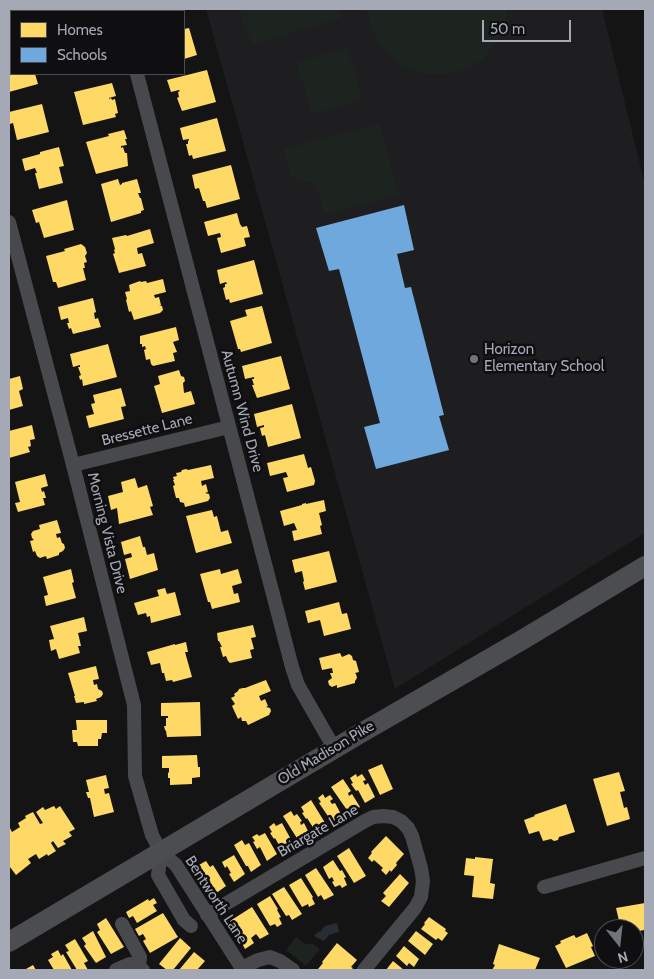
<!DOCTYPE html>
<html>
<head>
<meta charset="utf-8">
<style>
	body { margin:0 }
	#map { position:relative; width:654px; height:979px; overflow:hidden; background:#141414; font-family:Cabin,sans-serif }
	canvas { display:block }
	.frame { position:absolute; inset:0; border:10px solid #a5a8b5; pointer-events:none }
	.legend { position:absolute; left:10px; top:10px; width:175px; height:65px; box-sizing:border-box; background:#0f0e10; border:1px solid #4b4c52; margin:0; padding:6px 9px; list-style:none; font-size:15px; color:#a5a8b5 }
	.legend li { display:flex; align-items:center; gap:10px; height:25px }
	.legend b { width:25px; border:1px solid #4b4c52 }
	.north { position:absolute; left:594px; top:919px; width:50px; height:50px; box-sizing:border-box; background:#0f0e10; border:1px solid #4b4c52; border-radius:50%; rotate:164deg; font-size:14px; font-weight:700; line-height:20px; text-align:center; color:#a5a8b5 }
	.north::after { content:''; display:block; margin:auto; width:18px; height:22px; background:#72747d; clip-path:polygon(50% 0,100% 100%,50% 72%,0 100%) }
	.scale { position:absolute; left:482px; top:20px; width:89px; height:22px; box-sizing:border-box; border:2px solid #a5a8b5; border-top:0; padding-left:6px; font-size:15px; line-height:18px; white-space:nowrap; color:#a5a8b5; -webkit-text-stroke:4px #0f0e10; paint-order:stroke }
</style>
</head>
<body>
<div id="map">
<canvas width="654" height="979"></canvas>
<div class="frame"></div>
<ul class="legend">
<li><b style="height:14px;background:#ffd966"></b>Homes</li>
<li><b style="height:14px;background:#6fa8dc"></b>Schools</li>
</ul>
<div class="north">N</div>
<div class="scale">50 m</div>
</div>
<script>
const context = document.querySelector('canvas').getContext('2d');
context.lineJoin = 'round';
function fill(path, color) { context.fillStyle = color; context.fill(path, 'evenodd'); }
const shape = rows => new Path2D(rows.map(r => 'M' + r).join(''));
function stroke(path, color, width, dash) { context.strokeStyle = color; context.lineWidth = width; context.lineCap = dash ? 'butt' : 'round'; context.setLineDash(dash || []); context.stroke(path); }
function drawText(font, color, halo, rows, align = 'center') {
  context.font = font + ' Cabin,sans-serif'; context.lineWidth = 5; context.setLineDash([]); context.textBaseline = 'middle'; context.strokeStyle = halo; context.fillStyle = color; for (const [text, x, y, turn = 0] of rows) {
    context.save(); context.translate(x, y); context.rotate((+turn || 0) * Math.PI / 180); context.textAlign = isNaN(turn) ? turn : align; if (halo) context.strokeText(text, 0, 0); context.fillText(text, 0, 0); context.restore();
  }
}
fill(shape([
	[206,9,602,9,645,185,645,533,395,689]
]), '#1e1e20');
fill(shape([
	[240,9,338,9,341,18,254,44,249,36,243,23],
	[366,9,507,9,506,22,497,42,483,59,459,72,442,75,424,74,408,69,395,62,385,51,377,41,371,26],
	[348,48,362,100,312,114,296,62],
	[380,124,399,195,324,214,315,183,304,182,290,175,283,149],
	[296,937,305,944,313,944,320,949,306,966,286,950]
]), '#1d231e');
fill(shape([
	[337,923,339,932,329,935,324,941,314,936,318,932,320,932,325,926]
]), '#282d35');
fill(shape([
	[9,9,23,9,23,11,11,11,11,40,9,40],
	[57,9,91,9,92,11,58,11],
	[152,9,171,9,164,11,153,11],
	[189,28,197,55,184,59,184,29],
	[11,57,11,74,35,74,38,84,9,92,9,58],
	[207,70,216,102,182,111,177,98,179,97,178,92,180,91,179,90,171,92,167,80],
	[112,83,116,96,109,98,109,99,111,98,112,100,115,99,118,113,115,114,116,117,83,125,74,92],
	[42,104,49,132,17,140,13,123,10,124,9,112],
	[217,118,226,151,193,159,192,155,189,156,186,144,188,144,188,141,189,140,189,139,183,140,180,128],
	[124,130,127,139,125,139,127,145,121,146,121,148,123,147,125,153,127,153,128,166,96,174,86,142,109,136,108,134],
	[59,147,64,166,59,167,63,183,39,189,35,173,37,173,35,168,25,171,22,159,40,154,40,152],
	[231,165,240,199,207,208,205,201,203,201,199,188,195,189,192,175],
	[118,179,120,185,122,184,122,183,137,179,141,193,138,193,140,198,141,198,144,210,141,211,141,213,111,222,101,184],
	[67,200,74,230,44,238,39,222,36,223,32,210],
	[237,213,240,224,242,227,247,226,250,237,244,238,246,246,221,253,217,238,221,237,220,233,208,236,204,222],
	[150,229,154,243,137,248,138,254,142,253,146,266,119,273,113,254,115,253,114,250,115,249,112,238,126,235,127,236],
	[81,244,85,247,87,253,85,256,87,262,84,263,85,268,83,268,86,280,58,288,56,282,53,282,46,256,65,251,64,249],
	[254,260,263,294,230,303,229,299,226,300,223,288,225,287,225,284,227,284,226,282,220,284,217,270],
	[163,279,166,292,154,295,155,298,159,297,161,305,159,305,162,306,163,310,160,313,134,320,131,311,129,312,126,300,127,299,125,292,130,291,129,285,140,281,141,282,146,281,147,283],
	[93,298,96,312,94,313,95,319,98,318,101,327,73,334,71,328,69,329,67,323,69,323,68,318,61,320,58,307],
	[262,306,272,343,241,352,240,349,238,349,230,321,247,316,245,310],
	[176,327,179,340,173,342,177,352,173,353,175,361,153,366,151,364,150,359,146,360,144,350,146,349,145,346,142,347,142,344,140,344,140,336],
	[108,344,117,377,83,386,82,379,80,380,79,376,81,375,78,367,80,367,80,365,73,367,70,354],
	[281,356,290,389,257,398,252,385,254,385,252,379,254,379,254,377,245,379,242,366],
	[179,370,181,376,184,377,185,381,183,383,184,393,191,391,195,404,162,413,154,386,160,384,158,376],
	[20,376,23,389,19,391,23,406,9,410,9,379],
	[121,388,126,406,121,407,124,419,89,428,86,416,94,414,91,404,95,403,93,395],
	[292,404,301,438,268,447,265,435,262,436,260,428,264,427,264,425,257,427,254,414],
	[32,425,35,439,30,440,31,446,28,447,30,452,9,458,9,431],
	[304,454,308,468,311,467,315,481,314,485,287,492,283,478,288,477,286,472,270,476,267,463],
	[211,465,214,478,201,481,202,486,206,484,208,492,205,493,209,494,210,498,208,501,185,507,184,503,180,502,179,498,176,498,173,486,175,485,173,480,174,480,173,477,177,476,176,473,181,472,182,470,186,469,188,470],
	[45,474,48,486,41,488,42,492,44,491,46,498,43,498,45,505,18,512,15,503,20,502,15,482],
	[135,478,138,488,147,485,153,506,150,507,153,515,119,524,117,508,111,510,108,496,123,492,121,482],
	[324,500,326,511,319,513,322,525,320,526,322,534,294,541,292,531,297,530,294,523,284,526,280,511,302,505,302,504,306,503,306,504],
	[212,510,214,517,217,516,221,532,228,530,232,543,196,553,186,516],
	[57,520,61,533,56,534,57,538,60,537,62,543,64,544,65,548,63,551,59,553,59,555,47,559,46,556,40,558,37,556,35,551,33,552,30,541,34,540,32,538,31,534,33,531,40,529,39,525],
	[140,536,143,547,145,547,147,555,154,553,158,570,130,579,125,559,132,557,131,553,124,555,121,542],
	[329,551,337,582,305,590,303,582,304,581,302,571,295,573,292,560],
	[71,569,74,582,72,583,76,598,46,606,44,596,48,595,43,577],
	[220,569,221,574,238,569,242,583,232,586,234,594,238,593,240,602,212,609,210,602,208,602,200,574],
	[165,588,167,594,175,592,181,615,151,623,150,616,147,617,146,613,138,615,134,603,159,596,157,590],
	[339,602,342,614,347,613,351,629,324,636,320,620,308,623,305,611],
	[84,617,87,631,78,633,81,646,78,646,80,653,59,659,56,649,51,651,49,640,54,639,50,626],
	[253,625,256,637,251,638,254,649,250,650,252,658,230,663,228,661,226,656,223,657,220,647,222,647,219,641,218,641,217,633],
	[186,642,188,652,185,652,192,677,173,682,172,680,166,681,164,673,162,673,160,663,151,665,147,652,175,644,175,645],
	[340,653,342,657,349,654,352,656,353,660,356,661,359,672,355,673,356,674,357,678,355,681,355,683,337,688,337,685,332,687,329,685,328,681,332,678,330,673,333,673,332,668,322,670,319,658],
	[96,666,99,679,93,680,94,685,97,684,98,689,102,691,103,694,101,697,96,699,97,701,84,704,84,702,76,703,74,696,75,696,68,673],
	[266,680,271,691,259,696,261,701,265,699,268,706,266,707,270,708,271,711,269,715,248,725,246,721,242,721,241,717,238,719,232,706,235,704,231,698,235,696,234,694,238,691,239,689,243,688,245,688],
	[200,702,201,736,167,737,166,731,165,730,164,726,166,726,166,718,168,718,168,716,161,716,161,703],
	[76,720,107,720,107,733,102,733,101,739,98,739,98,746,78,746,77,742,73,742,72,730,77,730],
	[197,755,198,767,200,767,200,777,192,778,192,784,170,785,170,778,168,778,168,773,169,772,169,768,162,768,162,756],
	[382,764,393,789,380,795,368,770],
	[619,772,625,791,620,792,624,808,627,807,630,819,607,826,593,779],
	[356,774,357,777,362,774,366,780,363,781,365,785,368,783,375,797,365,803,358,790,356,791,351,784,353,783,350,778],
	[106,775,109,788,104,789,105,794,109,793,114,812,94,817,90,798,88,798,86,792,89,792,86,780],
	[343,779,351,791,348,793,349,796,352,794,360,807,349,813,331,787],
	[323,794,325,798,330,795,333,799,330,801,332,804,335,803,342,816,332,822,319,803,321,802,318,798],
	[311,800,327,826,316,832,307,818,306,819,302,813,304,812,301,807],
	[566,804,575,832,559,837,558,840,554,841,551,839,543,841,539,831,529,834,524,820,535,816,534,815],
	[54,806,56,809,60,806,75,829,69,832,72,836,63,841,66,844,58,848,53,841,51,843,56,851,48,856,47,854,39,859,36,854,28,859,31,863,16,875,10,867,9,868,9,826,12,832,20,827,18,823,26,818,25,816,33,812,40,824,43,823,36,812,43,807,45,810],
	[291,811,294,816,297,814,302,821,300,822,301,825,304,823,310,835,300,843,283,816],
	[274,823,276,826,282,823,294,845,283,852,275,838,274,839,270,833,272,832,269,827],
	[265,833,277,854,267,861,260,847,257,849,253,842,255,841,252,837,257,834,259,836],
	[386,836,404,854,396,863,397,865,391,872,390,870,386,875,381,870,383,868,374,860,372,862,368,858,372,853,371,852],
	[242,840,245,845,249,843,261,865,251,872,248,866,246,866,234,845],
	[349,848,366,876,354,883,337,856],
	[234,855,245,874,234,882,229,874,231,873,227,866,225,868,222,862],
	[475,857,493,859,490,883,495,884,493,899,472,897,474,876,464,875,466,858,475,859],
	[333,860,340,871,342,870,346,877,344,878,347,885,342,888,340,885,335,887,332,882,334,881,332,877,329,879,323,867],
	[206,861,210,867,213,865,226,886,215,894,211,886,209,887,197,866],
	[316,868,334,895,324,900,321,895,318,897,305,875],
	[400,874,409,883,389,907,381,901,386,896,383,893],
	[301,878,313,897,312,898,315,904,309,907,308,904,302,907,289,885],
	[284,887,302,914,292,920,289,915,286,916,272,894],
	[270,896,278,909,277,910,281,917,279,918,282,924,277,927,275,924,270,926,257,904],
	[154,898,157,903,153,905,157,911,137,923,133,916,129,918,126,912,148,899,149,901],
	[645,903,645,926,644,927,644,930,635,932,635,929,630,929,629,923,620,925,616,908],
	[252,907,269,934,260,939,256,934,251,938,254,943,245,949,230,921],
	[163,913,178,937,150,953,143,941,146,939,143,934,139,936,135,929],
	[429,917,446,929,445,931,448,933,442,941,438,938,436,940,421,929,425,924,424,923],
	[106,918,124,947,111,954,97,932,100,930,97,924],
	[93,931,106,957,96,963,84,946,86,944,82,938],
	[416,931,433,944,425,955,408,941],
	[587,933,593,946,591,947,595,956,566,968,555,946,561,943,560,941,574,935,576,938],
	[180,938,191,948,173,970,167,970,159,964],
	[75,939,88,961,84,963,88,970,77,970,66,952,69,951,65,945],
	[337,943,357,960,351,967,353,968,351,970,319,970,318,969,323,963,322,962],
	[499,944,540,958,535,970,492,970,495,965,493,964],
	[404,946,419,959,414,967,409,963,407,966,396,956],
	[58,950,61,956,63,954,72,970,54,970,48,960,53,957,51,954],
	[194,952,205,961,197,970,179,970],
	[393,961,404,970,386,970],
	[33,965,36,970,27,970,26,969]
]), '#ffd966');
fill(shape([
	[404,205,414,250,397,254,405,288,411,287,444,415,439,416,449,450,376,469,364,427,380,423,339,269,329,271,316,228]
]), '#6fa8dc');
stroke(shape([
	[120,9,121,11],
	[137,74,292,667,298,685,334,748],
	[9,222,73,465,134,705,135,776,152,835,161,852,176,865,243,970],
	[73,465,229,427],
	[161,852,158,875,184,920,191,926],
	[544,887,645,858],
	[207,915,365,821,373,817,383,816,393,817,401,821,408,828,412,836,421,868,423,881,421,897,415,908,364,970],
	[122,924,140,957,139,967],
	[242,968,258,960,270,957,280,961,293,970],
	[116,970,130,964,139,967,143,970]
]), '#48494d', 14);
stroke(shape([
	[9,942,361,733,522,640,645,566]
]), '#4c4d51', 20);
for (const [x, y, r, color] of [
	[474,359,5,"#72747d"]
]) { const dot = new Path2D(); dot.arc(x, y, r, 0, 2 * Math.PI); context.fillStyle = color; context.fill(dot); stroke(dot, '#0f0e10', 2); }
drawText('15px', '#a5a8b5', '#0f0e10', [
	["Horizon",484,350],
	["Elementary School",484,367]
], 'left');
drawText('15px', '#a5a8b5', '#0f0e10', [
	["Autumn Wind Drive",242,411,75],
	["Bressette Lane",147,430,-14],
	["Morning Vista Drive",107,533,76],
	["Old Madison Pike",326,753,-31],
	["Briargate Lane",318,831,-30],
	["Bentworth Lane",216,900,57]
]);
</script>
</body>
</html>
